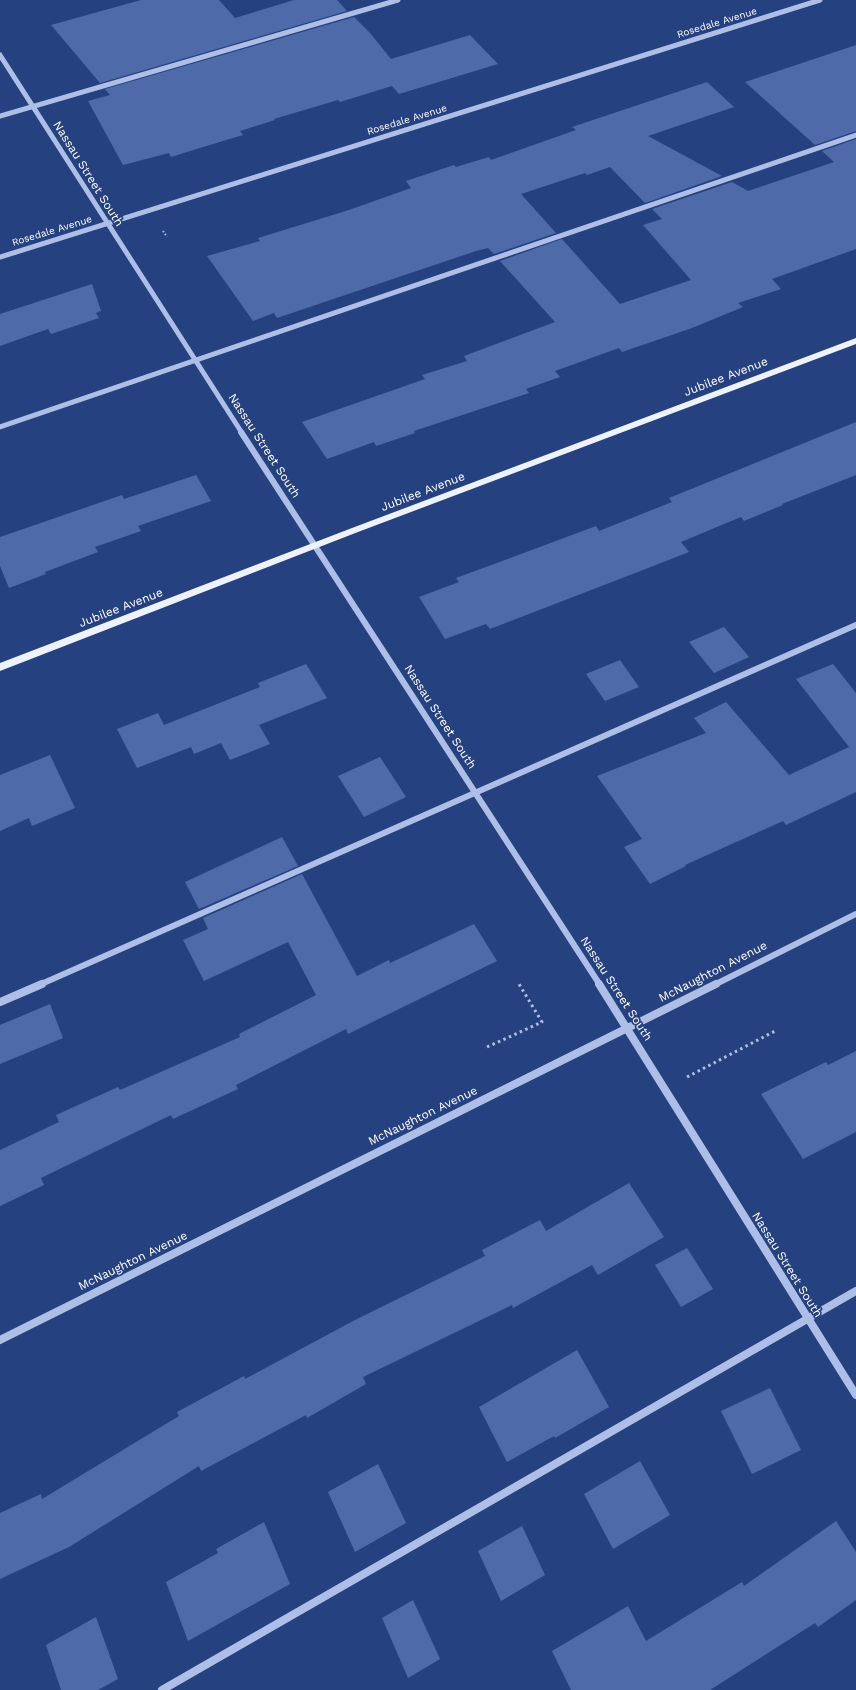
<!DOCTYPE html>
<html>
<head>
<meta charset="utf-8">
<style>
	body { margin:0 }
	canvas { display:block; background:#264180 }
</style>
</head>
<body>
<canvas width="856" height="1690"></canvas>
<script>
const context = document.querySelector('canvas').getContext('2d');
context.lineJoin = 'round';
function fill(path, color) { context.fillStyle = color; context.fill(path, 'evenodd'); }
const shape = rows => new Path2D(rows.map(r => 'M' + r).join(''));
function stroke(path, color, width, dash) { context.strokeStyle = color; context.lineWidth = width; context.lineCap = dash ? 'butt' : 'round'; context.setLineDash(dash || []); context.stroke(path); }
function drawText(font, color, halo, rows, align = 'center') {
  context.font = font + ' "Work Sans",sans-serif'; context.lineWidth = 3.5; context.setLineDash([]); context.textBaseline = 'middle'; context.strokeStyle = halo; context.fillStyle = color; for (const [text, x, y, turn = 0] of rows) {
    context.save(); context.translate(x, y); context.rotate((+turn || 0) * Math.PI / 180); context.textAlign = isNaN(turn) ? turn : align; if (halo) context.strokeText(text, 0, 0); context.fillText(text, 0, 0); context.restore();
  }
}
fill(shape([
	[141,0,219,0,235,18,294,0,337,0,347,11,100,83,51,25],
	[354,17,370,33,391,59,470,35,498,64,399,94,392,86,340,102,338,100,274,119,275,120,240,131,243,135,203,147,171,157,169,153,123,165,88,101,110,95,105,89],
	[856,45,856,131,815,145,745,82],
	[707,82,734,107,648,136,722,176,645,203,610,167,587,175,585,173,521,194,556,233,494,254,488,248,476,251,277,318,274,313,253,321,207,256,260,241,258,238,349,210,411,188,406,181,454,165,456,167,489,157,491,160,576,130,572,127],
	[856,139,856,249,772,279,781,289,738,303,743,307,692,328,622,352,619,348,555,371,560,377,526,389,529,393,414,431,415,433,376,446,374,442,327,459,302,422,425,379,422,375,467,361,464,356,555,322,500,261,562,239,620,304,691,280,643,225,662,219,652,209,732,182,748,191,834,162,822,151],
	[92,284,101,311,96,313,99,318,51,334,48,329,0,346,0,314],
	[856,422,856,475,782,504,783,505,744,521,741,517,681,542,689,552,643,570,490,629,486,624,445,639,419,597,459,582,456,578,505,560,596,526,599,531,672,502,669,498],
	[196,475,211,501,138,526,141,531,95,547,98,552,45,572,46,574,9,588,0,566,0,537,122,495,124,499],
	[724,627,749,657,714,673,689,642],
	[620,660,639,687,605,701,586,674],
	[306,664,327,698,259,725,270,744,230,760,221,743,194,754,191,747,137,768,117,729,158,713,164,725,260,687,258,683],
	[833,664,856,693,856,792,786,825,783,821,685,865,686,866,650,884,624,847,642,839,597,776,706,733,694,718,726,702,789,775,849,747,796,679],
	[50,755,75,808,32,826,29,818,0,831,0,775],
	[380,757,406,797,364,817,338,776],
	[282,837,298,866,199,909,185,882],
	[302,874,357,976,389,960,390,963,474,924,497,961,348,1034,346,1029,236,1085,238,1089,173,1119,171,1115,41,1178,44,1185,0,1206,0,1150,59,1122,56,1115,118,1087,120,1090,240,1037,239,1034,316,995,288,942,204,981,183,940,208,929,203,918],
	[50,1004,63,1038,0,1064,0,1025],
	[856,1051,856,1132,803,1159,761,1094,826,1062,828,1065],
	[629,1183,664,1237,598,1275,592,1265,513,1308,512,1305,363,1377,366,1384,307,1418,306,1415,201,1471,199,1466,69,1547,0,1579,0,1513,41,1494,42,1499,179,1416,177,1412,244,1376,245,1379,355,1320,485,1256,482,1250,540,1220,546,1231],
	[687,1248,713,1289,681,1307,655,1265],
	[577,1350,609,1407,555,1438,554,1436,507,1462,479,1407],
	[770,1388,801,1450,752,1474,721,1411],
	[640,1461,670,1515,613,1549,584,1494],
	[378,1464,406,1523,355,1552,328,1492],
	[836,1521,856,1552,856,1600,818,1627,815,1623,710,1690,571,1690,552,1651,628,1606,646,1641,742,1582,744,1586],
	[264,1522,290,1584,188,1641,166,1582,218,1553,216,1549],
	[522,1526,545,1575,501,1601,478,1551],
	[413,1600,440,1659,408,1678,382,1618],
	[96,1617,118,1679,98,1690,61,1690,46,1645]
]), '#4f6aa8');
stroke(shape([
	[163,231,167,237]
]), '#adbfe6', 2, [1.5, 2]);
stroke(shape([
	[487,1047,542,1022,519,984],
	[687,1077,777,1030]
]), '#adbfe6', 3, [2.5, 3.5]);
stroke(shape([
	[0,55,242,433],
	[0,116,398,0],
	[0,257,820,0],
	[0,427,856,135]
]), '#adbfe6', 5);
stroke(shape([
	[241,432,600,985],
	[39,985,856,625],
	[714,985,856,914]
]), '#adbfe6', 6);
stroke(shape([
	[599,984,856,1395],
	[0,1002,42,984],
	[0,1340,716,984],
	[162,1690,856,1291]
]), '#adbfe6', 8);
fill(shape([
	[856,338,856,344,358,532,0,671,0,663,352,528,856,338]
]), '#eef2fd');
drawText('10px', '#fff', '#264180', [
	["Rosedale Avenue",717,23,-17],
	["Rosedale Avenue",407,120,-17],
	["Rosedale Avenue",52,231,-17]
]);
drawText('12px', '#fff', '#264180', [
	["Nassau Street South",88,174,58],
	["Jubilee Avenue",726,377,-21],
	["Nassau Street South",264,446,57],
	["Jubilee Avenue",423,492,-21],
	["Jubilee Avenue",121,608,-21],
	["Nassau Street South",440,717,57],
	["McNaughton Avenue",713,972,-27],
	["Nassau Street South",616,989,57],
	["McNaughton Avenue",423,1116,-26],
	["McNaughton Avenue",133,1261,-26],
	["Nassau Street South",787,1265,58]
]);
</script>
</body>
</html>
